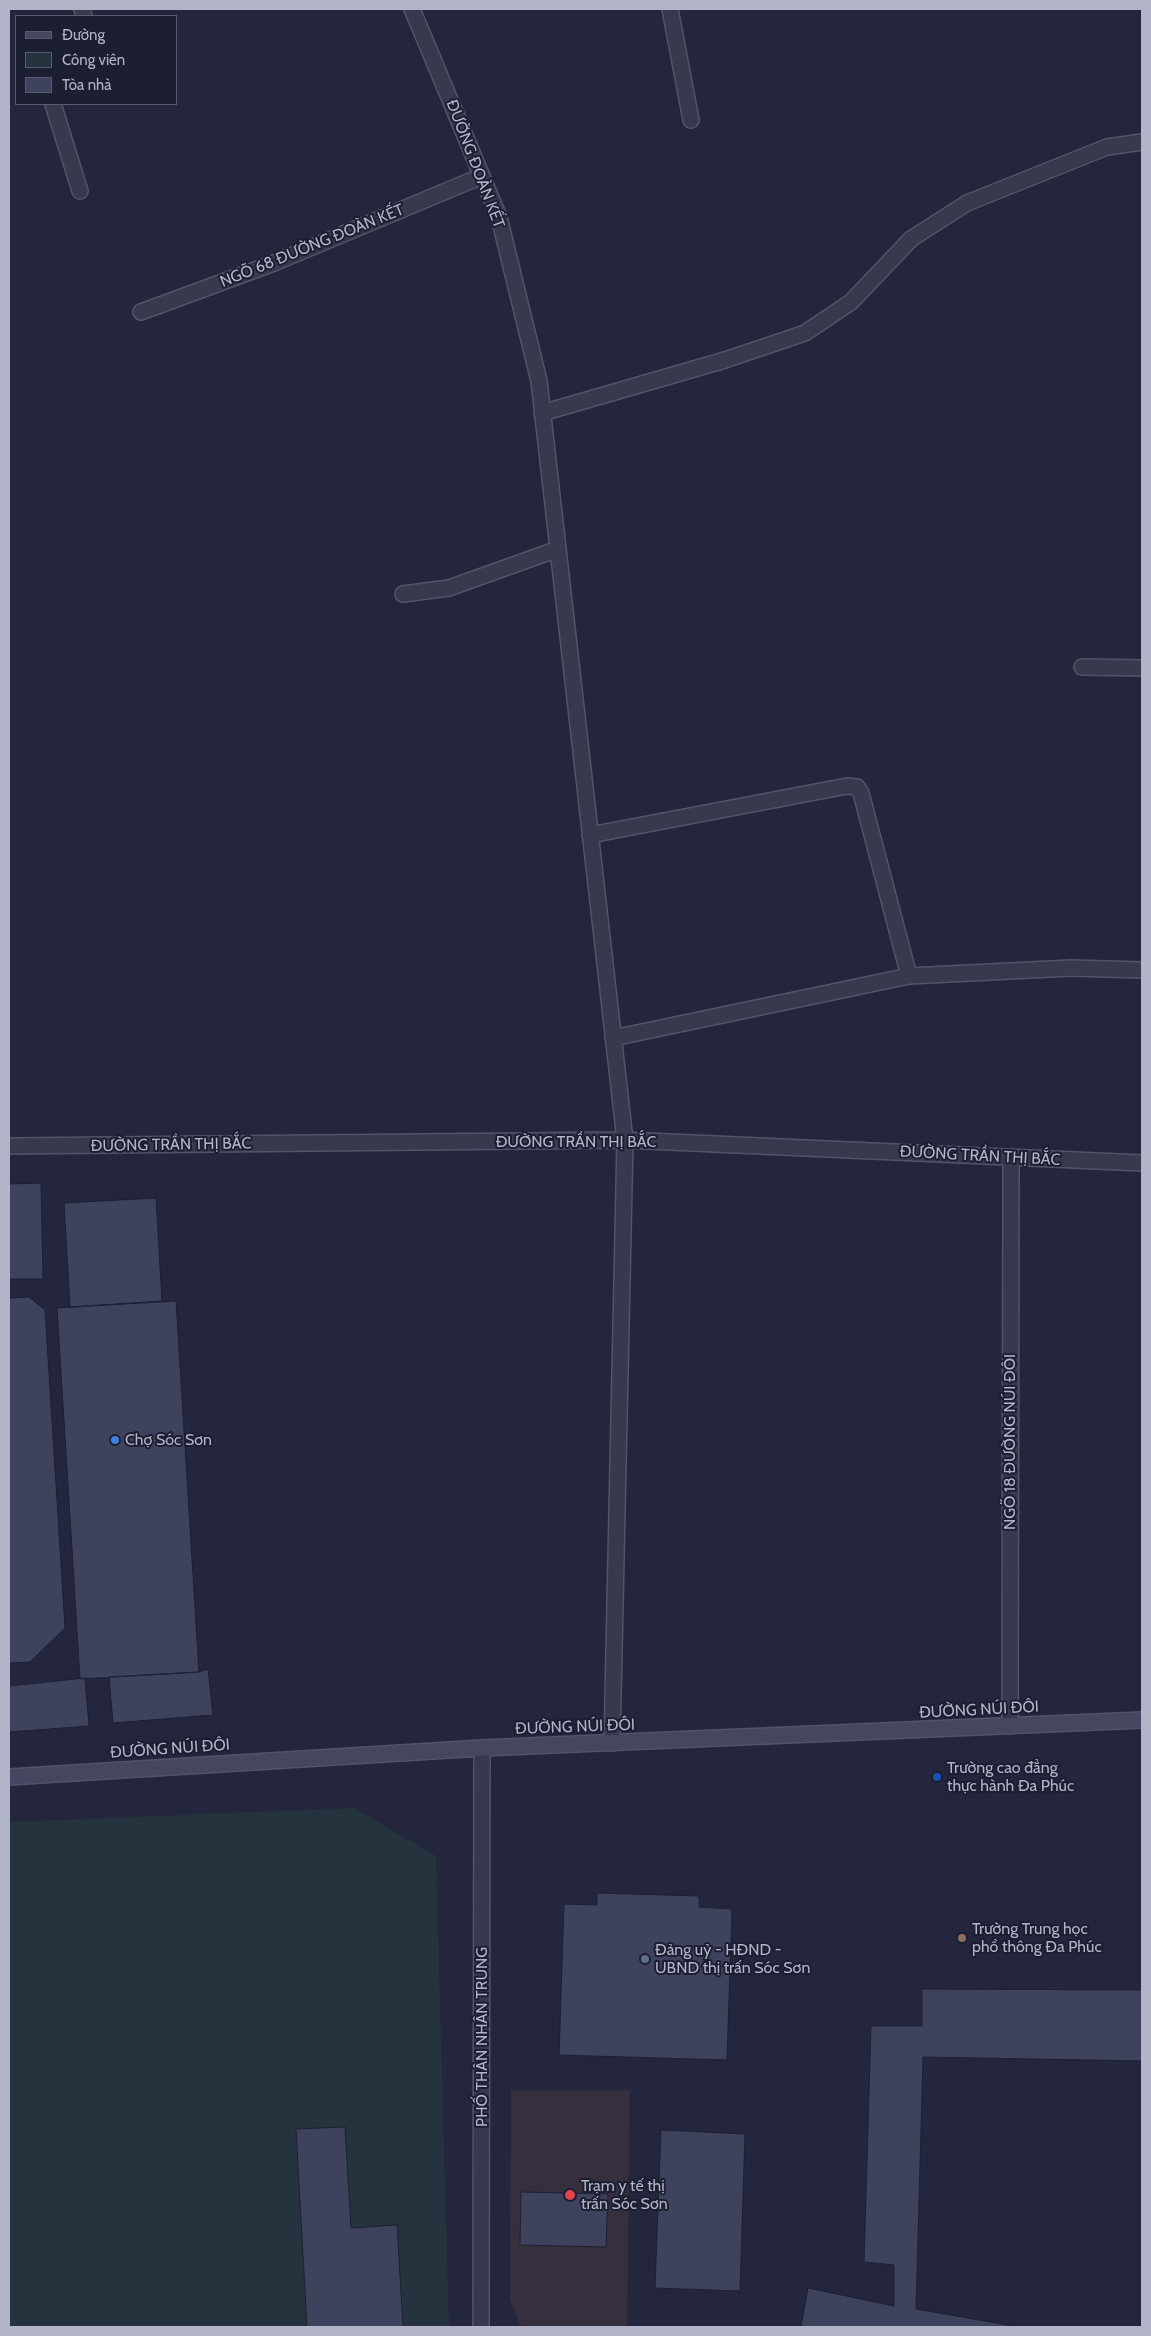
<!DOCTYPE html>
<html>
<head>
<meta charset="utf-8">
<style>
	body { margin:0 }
	#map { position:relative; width:1151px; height:2336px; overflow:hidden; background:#23263c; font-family:Cabin,sans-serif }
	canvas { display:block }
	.frame { position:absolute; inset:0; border:10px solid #b2b4c8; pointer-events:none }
	.legend { position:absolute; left:15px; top:15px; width:162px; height:90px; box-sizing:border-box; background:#1c1e31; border:1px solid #585a6d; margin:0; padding:6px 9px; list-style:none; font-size:15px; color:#b2b4c8 }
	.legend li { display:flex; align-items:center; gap:10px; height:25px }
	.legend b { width:25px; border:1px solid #585a6d }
</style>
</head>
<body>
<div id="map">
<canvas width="1151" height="2336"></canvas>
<div class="frame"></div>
<ul class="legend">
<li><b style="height:6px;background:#454760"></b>Đường</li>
<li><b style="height:14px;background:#25333e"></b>Công viên</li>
<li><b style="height:14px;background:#3f425d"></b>Tòa nhà</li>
</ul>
</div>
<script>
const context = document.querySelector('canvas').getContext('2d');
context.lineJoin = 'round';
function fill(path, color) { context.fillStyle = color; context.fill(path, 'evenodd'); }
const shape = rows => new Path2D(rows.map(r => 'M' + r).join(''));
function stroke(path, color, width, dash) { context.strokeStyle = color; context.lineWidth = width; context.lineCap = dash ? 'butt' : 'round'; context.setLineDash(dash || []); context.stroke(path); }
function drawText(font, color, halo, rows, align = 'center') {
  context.font = font + ' Cabin,sans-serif'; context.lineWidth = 4; context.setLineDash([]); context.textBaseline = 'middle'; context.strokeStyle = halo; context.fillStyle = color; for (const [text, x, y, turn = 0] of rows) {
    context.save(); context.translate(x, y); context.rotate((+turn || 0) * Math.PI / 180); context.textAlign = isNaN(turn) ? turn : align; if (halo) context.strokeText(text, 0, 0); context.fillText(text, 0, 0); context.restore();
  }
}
fill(shape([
	[511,2090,630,2090,627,2327,521,2327,510,2300]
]), '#352f3e');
fill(shape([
	[354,1808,436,1856,449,2327,9,2327,9,1822]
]), '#25333e');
const building = shape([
	[41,1183,43,1279,9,1279,9,1184,41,1183],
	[156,1198,162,1301,70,1307,64,1203,156,1198],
	[29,1297,45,1310,65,1628,30,1662,9,1663,9,1298,29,1297],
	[176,1301,199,1672,80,1679,57,1308,176,1301],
	[208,1669,213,1715,113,1723,109,1677,199,1672,208,1669],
	[85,1678,89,1726,9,1732,9,1686,85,1678],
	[597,1893,699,1896,699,1907,732,1909,727,2060,559,2055,564,1904,597,1905,597,1893],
	[922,1989,1142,1990,1142,2061,923,2057,916,2309,1019,2327,801,2327,808,2288,894,2306,894,2265,864,2262,871,2026,922,2026,922,1989],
	[345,2127,351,2228,397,2225,403,2327,307,2327,296,2129,345,2127],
	[661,2130,745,2134,740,2291,655,2288,661,2130],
	[521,2192,608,2194,606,2247,520,2245,521,2192]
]);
fill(building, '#3f425d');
stroke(building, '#1e2033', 1);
const street = shape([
	[82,9,84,16],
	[412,9,499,217,539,381,625,1140,612,1743],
	[670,9,691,120],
	[53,104,80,191],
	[141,312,274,263,482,176],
	[542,413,725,360,805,333,851,302,911,239,967,203,1107,147,1142,142],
	[403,594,449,588,558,549],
	[1082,667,1142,668],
	[590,835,847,786,857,787,861,793,909,976],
	[613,1038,909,976,1071,968,1142,970],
	[9,1146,625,1140,1142,1163],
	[1010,1726,1011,1157],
	[481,2327,482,1748]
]);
const secondary = shape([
	[9,1777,482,1748,1142,1720]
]);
stroke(street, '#525467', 18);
stroke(secondary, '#525467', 18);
stroke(street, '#37394d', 15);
stroke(secondary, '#454760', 15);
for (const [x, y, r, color] of [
	[115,1440,5,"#3f7fe0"],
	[937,1777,5,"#1a4fb4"],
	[962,1938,5,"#8d6e63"],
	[645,1959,5,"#5c6f8a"],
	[570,2195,6,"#e0444e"]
]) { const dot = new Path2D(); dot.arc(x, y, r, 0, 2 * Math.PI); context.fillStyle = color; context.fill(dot); stroke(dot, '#1c1e31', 2); }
drawText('16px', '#b2b4c8', '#1c1e31', [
	["ĐƯỜNG ĐOÀN KẾT",475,164,69],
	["NGÕ 68 ĐƯỜNG ĐOÀN KẾT",312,246,-22],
	["ĐƯỜNG TRẦN THỊ BẮC",576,1142],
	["ĐƯỜNG TRẦN THỊ BẮC",171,1145,-1],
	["ĐƯỜNG TRẦN THỊ BẮC",980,1156,3],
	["NGÕ 18 ĐƯỜNG NÚI ĐÔI",1010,1442,-90],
	["ĐƯỜNG NÚI ĐÔI",979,1710,-3],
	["ĐƯỜNG NÚI ĐÔI",575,1727,-2],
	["ĐƯỜNG NÚI ĐÔI",170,1749,-4],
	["PHỐ THÂN NHÂN TRUNG",482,2037,-90]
]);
drawText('16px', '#b2b4c8', '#1c1e31', [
	["Chợ Sóc Sơn",125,1440],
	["Trường cao đẳng",947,1768],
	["thực hành Đa Phúc",947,1786],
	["Trường Trung học",972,1929],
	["phổ thông Đa Phúc",972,1947],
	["Đảng uỷ - HĐND -",655,1950],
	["UBND thị trấn Sóc Sơn",655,1968],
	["Trạm y tế thị",581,2186],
	["trấn Sóc Sơn",581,2204]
], 'left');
</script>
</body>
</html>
